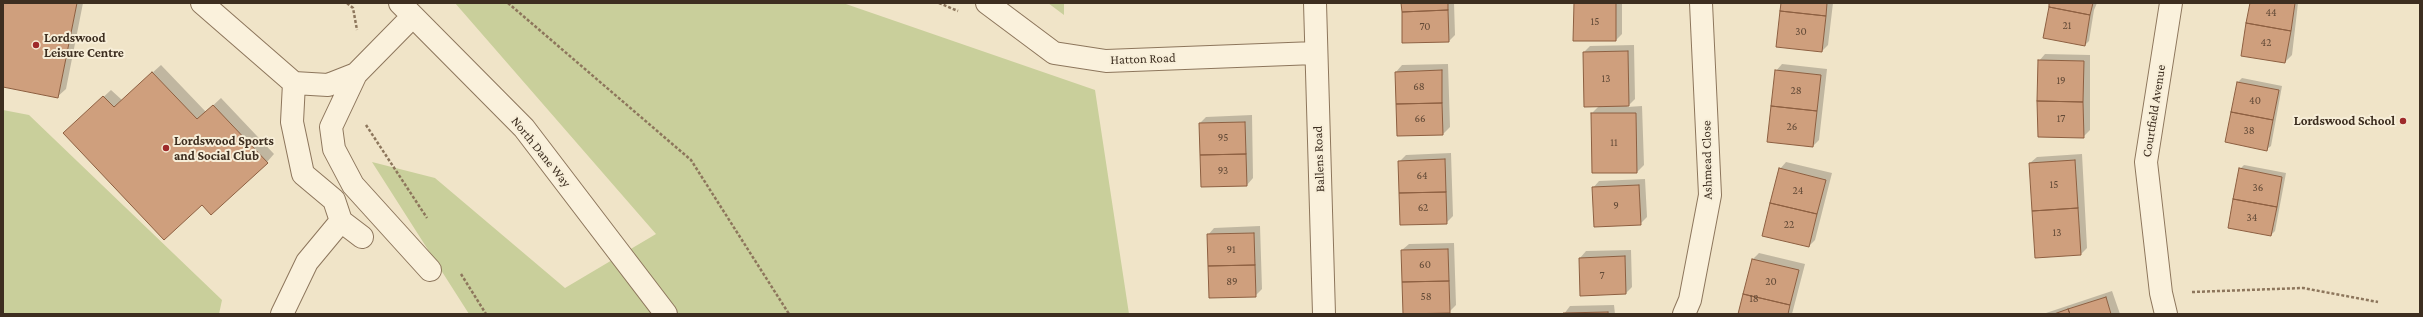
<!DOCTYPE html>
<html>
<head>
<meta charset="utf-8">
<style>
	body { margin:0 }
	#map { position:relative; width:2423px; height:317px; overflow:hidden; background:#f0e4c8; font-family:"Crimson Pro",serif }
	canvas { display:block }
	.frame { position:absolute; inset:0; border:4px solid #3d2e20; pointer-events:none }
</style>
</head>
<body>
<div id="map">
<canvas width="2423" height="317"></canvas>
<div class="frame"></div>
</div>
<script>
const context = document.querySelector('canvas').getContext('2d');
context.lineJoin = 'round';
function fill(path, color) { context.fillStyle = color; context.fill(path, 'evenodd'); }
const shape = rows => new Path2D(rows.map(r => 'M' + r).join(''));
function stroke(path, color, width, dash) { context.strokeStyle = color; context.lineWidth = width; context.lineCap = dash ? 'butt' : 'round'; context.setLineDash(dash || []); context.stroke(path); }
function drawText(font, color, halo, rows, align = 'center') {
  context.font = font + ' "Crimson Pro",serif'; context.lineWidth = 4; context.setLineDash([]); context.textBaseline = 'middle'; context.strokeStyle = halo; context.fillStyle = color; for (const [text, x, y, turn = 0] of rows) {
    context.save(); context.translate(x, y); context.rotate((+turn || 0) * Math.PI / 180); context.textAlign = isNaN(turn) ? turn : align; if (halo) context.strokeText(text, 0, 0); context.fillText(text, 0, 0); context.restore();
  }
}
fill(shape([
	[455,3,843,3,1095,90,1129,314,469,314,372,162,435,178,565,288,656,234],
	[1048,3,1064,3,1064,15],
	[3,110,29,115,222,300,219,314,3,314]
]), '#c9cf9b');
fill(shape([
	[3,3,83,3,66,89,57,97,3,86],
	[1402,3,1454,3,1455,35,1449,41],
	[1575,3,1622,3,1622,34,1616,40],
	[1782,3,1833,3,1828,45,1822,51],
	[2050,3,2097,3,2094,10,2089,41,2085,45],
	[2251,3,2298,3,2292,55,2285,62],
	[1634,45,1635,99,1627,107,1642,106,1644,165,1637,172,1593,172,1592,113,1599,106,1584,52,1590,46],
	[2045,54,2090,55,2090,130,2083,137,2039,61],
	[1448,64,1450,127,1443,134,1398,135,1396,72,1402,65],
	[1782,64,1827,69,1819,140,1813,146,1776,71],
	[161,65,206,112,221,98,274,154,267,162,202,204,72,126,111,90,122,100],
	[2242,78,2282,86,2271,146,2267,149,2226,142,2238,82],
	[1252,115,1253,178,1247,185,1200,123,1206,117],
	[1451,153,1453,216,1446,223,1399,162,1406,155],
	[2082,154,2087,248,2081,254,2030,163,2037,157],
	[1786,162,1832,173,1815,240,1809,246,1780,169],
	[2244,165,2286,173,2275,231,2271,235,2240,169],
	[1645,179,1647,217,1640,224,1593,188,1599,181],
	[1260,226,1262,289,1255,296,1208,235,1214,228],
	[1454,243,1456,305,1449,312,1402,250,1409,244],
	[1631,250,1632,287,1626,293,1580,258,1586,251],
	[1759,253,1805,264,1792,314,1739,314,1753,259],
	[2112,291,2120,314,2043,314],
	[1614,305,1615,314,1564,314,1570,306]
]), '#0003');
const building = shape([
	[3,3,77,3,58,98,3,87,3,3],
	[1401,3,1448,3,1448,10,1402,12,1401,3],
	[1574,3,1616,3,1616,41,1573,41,1574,3],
	[1781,3,1827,3,1826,16,1780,11,1781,3],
	[2049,3,2093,3,2090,15,2049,7,2049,3],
	[2250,3,2295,3,2291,31,2246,23,2250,3],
	[2049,7,2090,15,2085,46,2043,38,2049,7],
	[1448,10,1449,42,1402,43,1402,12,1448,10],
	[1780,11,1826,16,1822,52,1776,47,1780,11],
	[2246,23,2291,31,2285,63,2241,56,2246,23],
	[1628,51,1629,106,1584,107,1583,52,1628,51],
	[2038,60,2084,61,2083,102,2037,101,2038,60],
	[1442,70,1442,103,1396,104,1395,72,1442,70],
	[1775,70,1821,75,1817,111,1771,106,1775,70],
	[152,72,197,119,213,105,268,163,211,215,202,205,164,240,63,133,103,96,114,107,152,72],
	[2237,82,2279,90,2273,120,2231,112,2237,82],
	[2037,101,2083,102,2084,138,2038,137,2037,101],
	[1442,103,1443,135,1397,136,1396,104,1442,103],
	[1771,106,1817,111,1813,147,1767,142,1771,106],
	[2231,112,2273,120,2267,151,2225,142,2231,112],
	[1591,113,1636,113,1637,173,1592,173,1591,113],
	[1245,122,1246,154,1200,155,1199,123,1245,122],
	[1246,154,1247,186,1201,187,1200,155,1246,154],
	[1445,159,1446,192,1399,193,1398,161,1445,159],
	[2075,160,2078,208,2032,211,2029,163,2075,160],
	[1779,168,1826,180,1817,214,1770,203,1779,168],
	[2239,168,2282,177,2277,207,2233,199,2239,168],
	[1639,185,1641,225,1594,227,1592,187,1639,185],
	[1446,192,1447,224,1400,225,1399,193,1446,192],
	[2233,199,2277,207,2271,236,2228,228,2233,199],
	[1770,203,1817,214,1809,247,1762,236,1770,203],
	[2078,208,2081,255,2035,258,2032,211,2078,208],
	[1254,233,1255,265,1208,266,1207,234,1254,233],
	[1448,249,1449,281,1402,282,1401,250,1448,249],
	[1625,256,1626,294,1580,296,1579,258,1625,256],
	[1752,259,1799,270,1790,305,1743,294,1752,259],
	[1255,265,1256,297,1209,298,1208,266,1255,265],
	[1449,281,1450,313,1403,314,1402,282,1449,281],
	[1743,294,1790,305,1788,314,1738,314,1743,294],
	[2106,297,2111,314,2070,314,2068,309,2106,297],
	[2068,309,2070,314,2054,314,2068,309],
	[1608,312,1608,314,1563,314,1563,313,1608,312]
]);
fill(building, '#cf9f7d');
stroke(building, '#8d5f41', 1);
const minor = shape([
	[202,3,294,83,292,122,303,174,334,200,341,221,362,237],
	[400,3,524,128,666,314],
	[987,3,1054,53,1106,61,1315,53],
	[1315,3,1324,314],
	[413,16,356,74,331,127,334,149,353,185,430,270],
	[294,83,328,85,356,74],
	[282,314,307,262,341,221],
	[1684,314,1690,300,1710,195,1701,3],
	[2166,314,2161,293,2146,162,2171,3]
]);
stroke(minor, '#8d765c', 24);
stroke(shape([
	[347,3,353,8,357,30],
	[508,3,691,160,789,314],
	[939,3,958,11],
	[366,125,427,218],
	[461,274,486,314],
	[2192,292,2303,288,2378,302]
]), '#8d765c', 2.5, [3, 2]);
stroke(minor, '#faf1dc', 22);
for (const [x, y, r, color] of [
	[36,45,4,"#9e2a2b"],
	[2403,121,4,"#9e2a2b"],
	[166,148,4,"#9e2a2b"]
]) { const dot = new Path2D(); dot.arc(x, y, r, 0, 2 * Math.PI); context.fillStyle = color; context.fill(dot); stroke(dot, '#f7eed8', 1.5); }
drawText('11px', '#624a37', null, [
	["44",2271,13],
	["15",1595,22],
	["21",2067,26],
	["70",1425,27],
	["30",1801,32],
	["42",2266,43],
	["13",1606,79],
	["19",2061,81],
	["68",1419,87],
	["28",1796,91],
	["40",2255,101],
	["66",1420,119],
	["17",2061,119],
	["26",1792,127],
	["38",2249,131],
	["95",1223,138],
	["11",1614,143],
	["93",1223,171],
	["64",1422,176],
	["15",2054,185],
	["36",2258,188],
	["24",1798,191],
	["9",1616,206],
	["62",1423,208],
	["34",2252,218],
	["22",1789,225],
	["13",2057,233],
	["91",1231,250],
	["60",1425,265],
	["7",1602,276],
	["89",1232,282],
	["20",1771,282],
	["58",1426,297],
	["18",1754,299]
]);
drawText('bold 13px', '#3d2e20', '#f7eed8', [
	["Lordswood",44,38],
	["Leisure Centre",44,53],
	["Lordswood School",2395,121,"right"],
	["Lordswood Sports",174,141],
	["and Social Club",174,156]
], 'left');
drawText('13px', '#3d2e20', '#f7eed8', [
	["Hatton Road",1143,59,-2],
	["Courtfield Avenue",2154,111,-81],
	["North Dane Way",541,152,51],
	["Ballens Road",1319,159,-92],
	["Ashmead Close",1707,160,-91]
]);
</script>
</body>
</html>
